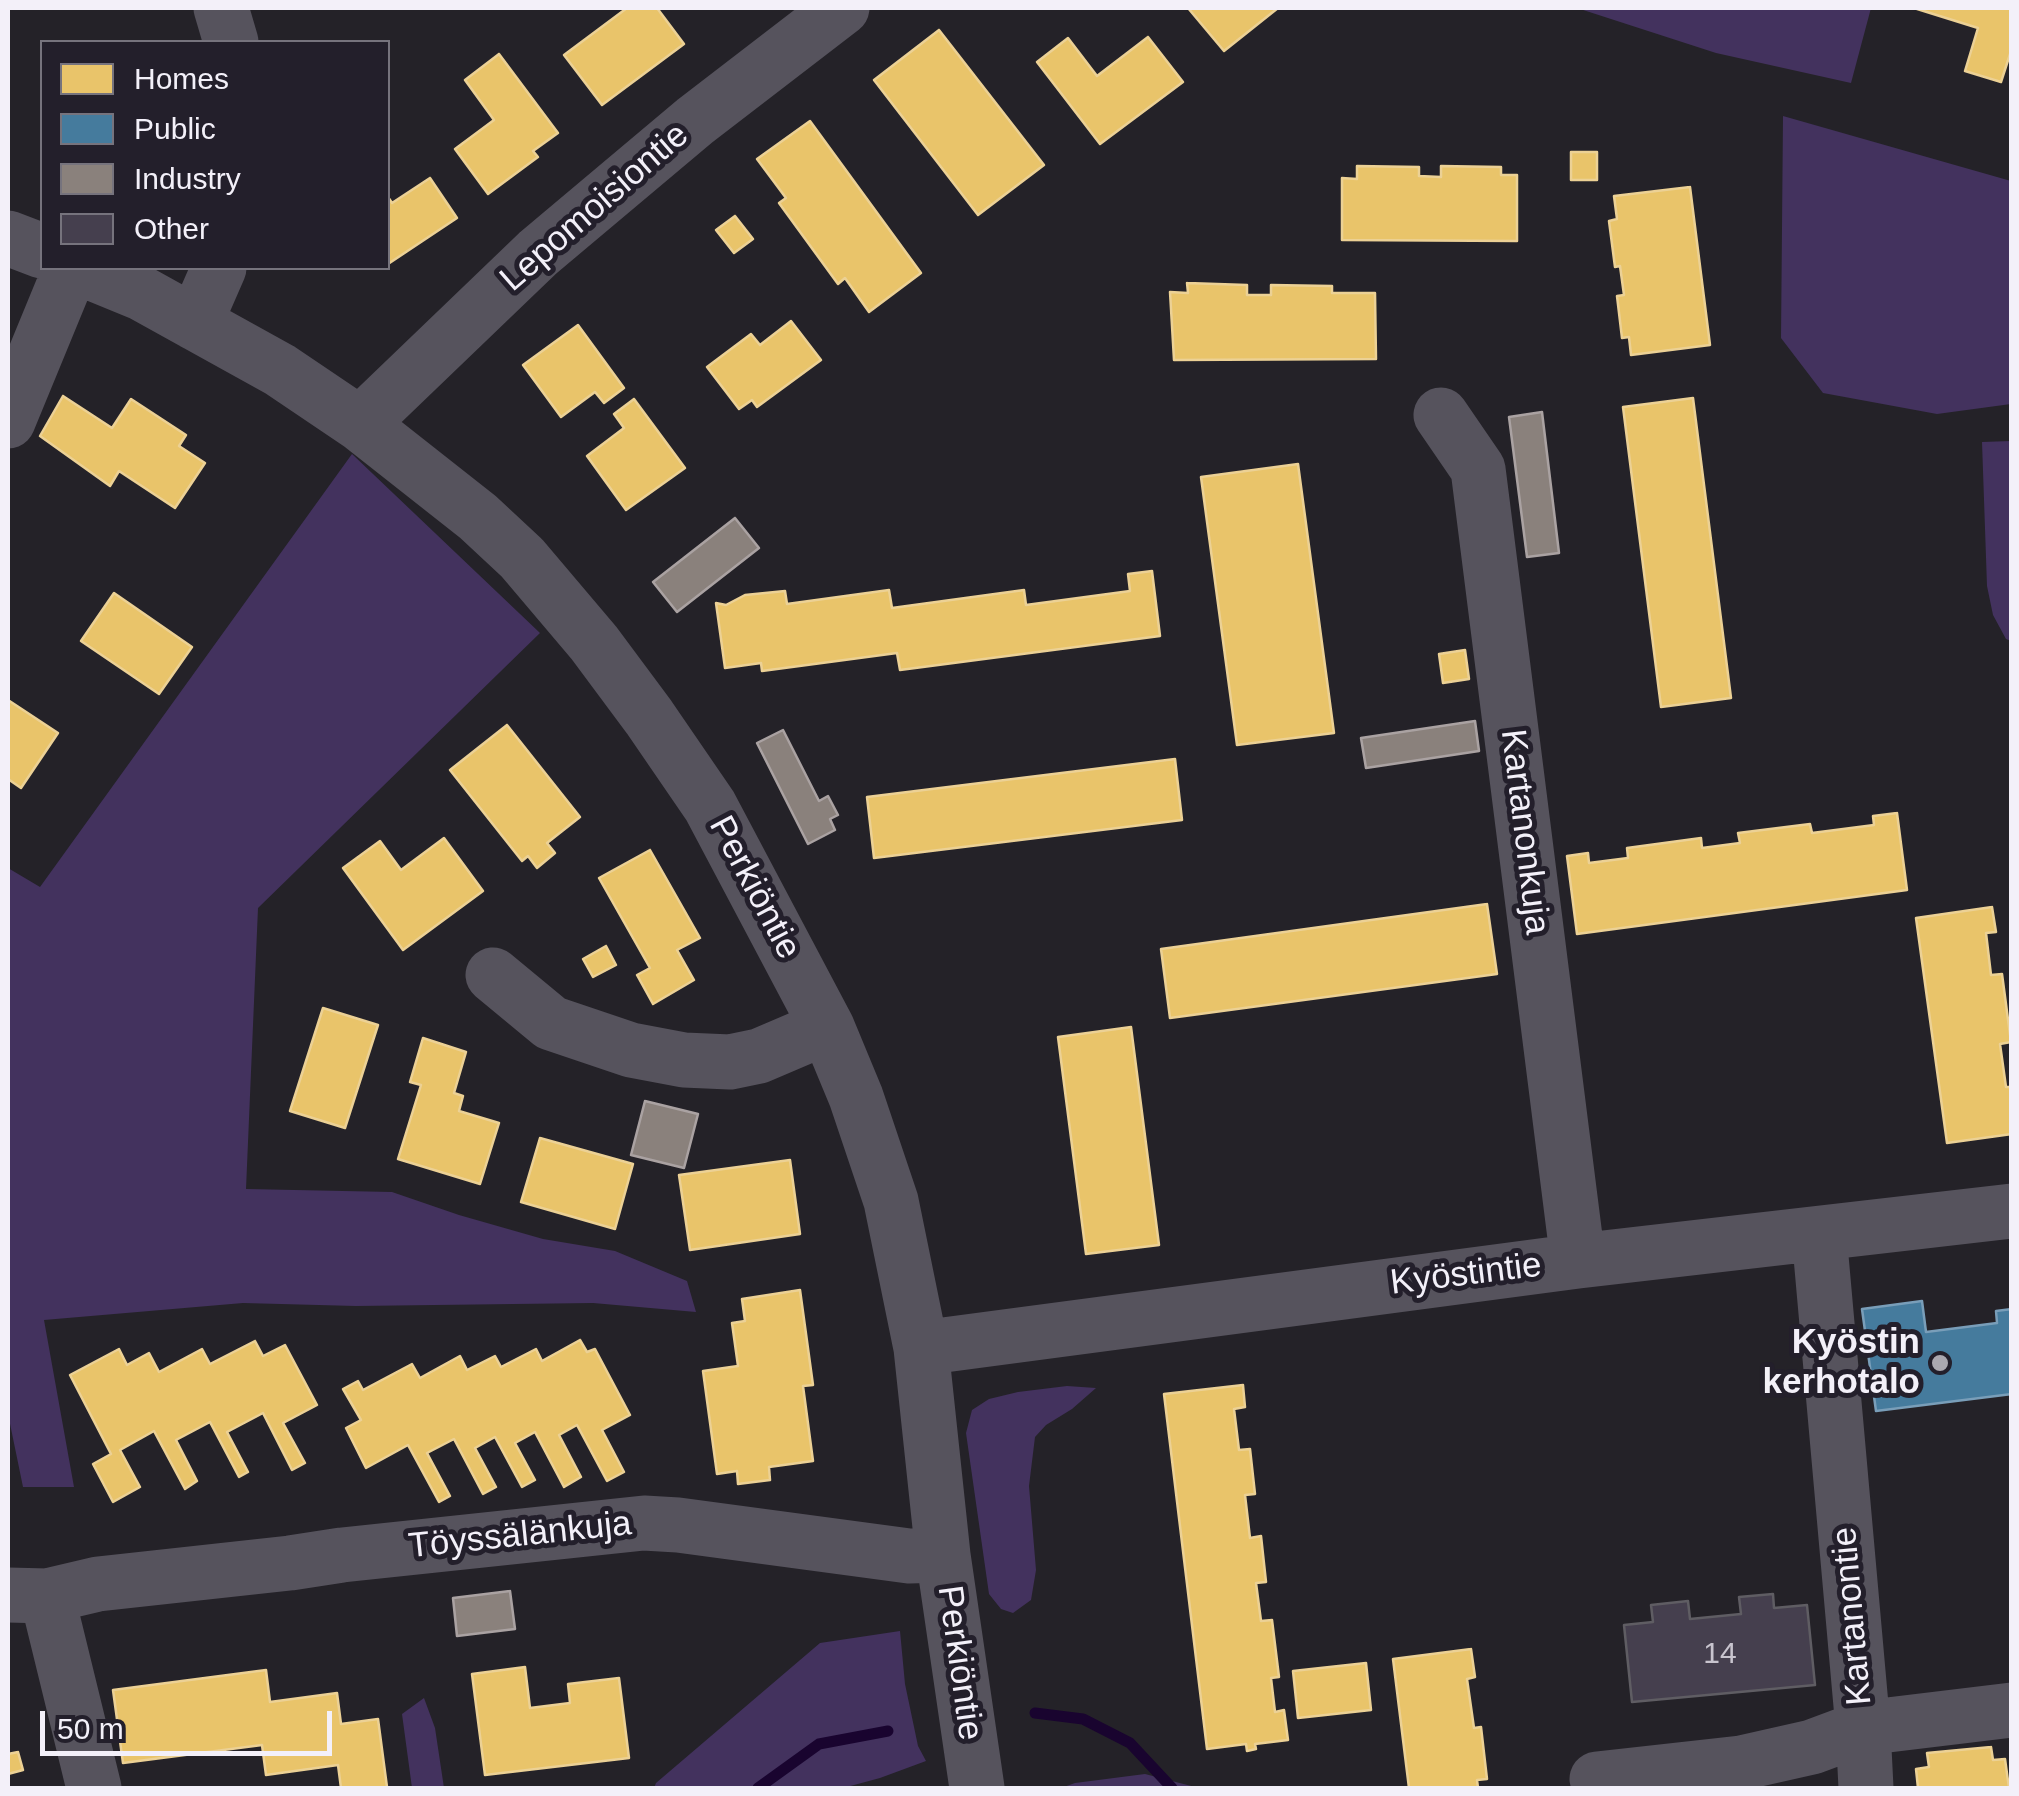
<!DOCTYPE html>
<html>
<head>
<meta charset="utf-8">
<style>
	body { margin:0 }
	#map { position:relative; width:2019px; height:1796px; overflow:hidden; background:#242228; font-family:Arial,sans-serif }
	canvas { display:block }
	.frame { position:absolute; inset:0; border:10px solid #f3f0f9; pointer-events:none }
	.legend { position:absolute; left:40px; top:40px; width:350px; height:230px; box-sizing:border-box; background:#231f2b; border:2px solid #76737d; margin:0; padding:12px 18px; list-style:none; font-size:30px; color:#f3f0f9 }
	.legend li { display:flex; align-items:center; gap:20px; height:50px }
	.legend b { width:50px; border:2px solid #76737d }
	.scale { position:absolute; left:40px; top:1711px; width:292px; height:45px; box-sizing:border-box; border:5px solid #f3f0f9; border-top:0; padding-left:12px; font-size:30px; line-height:35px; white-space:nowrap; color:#f3f0f9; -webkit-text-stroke:8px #231f2b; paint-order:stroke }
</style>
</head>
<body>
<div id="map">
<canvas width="2019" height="1796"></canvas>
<div class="frame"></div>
<ul class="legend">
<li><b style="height:28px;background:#e9c46a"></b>Homes</li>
<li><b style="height:28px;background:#457b9d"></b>Public</li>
<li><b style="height:28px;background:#8a817c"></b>Industry</li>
<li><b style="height:28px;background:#453f4e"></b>Other</li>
</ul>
<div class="scale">50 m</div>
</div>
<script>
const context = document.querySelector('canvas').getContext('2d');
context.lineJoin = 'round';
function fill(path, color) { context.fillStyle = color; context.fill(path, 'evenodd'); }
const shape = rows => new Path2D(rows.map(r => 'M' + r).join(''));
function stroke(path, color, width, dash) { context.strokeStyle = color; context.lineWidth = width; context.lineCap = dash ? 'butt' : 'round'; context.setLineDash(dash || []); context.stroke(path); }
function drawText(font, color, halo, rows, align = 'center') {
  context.font = font + ' Arial,sans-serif'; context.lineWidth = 10; context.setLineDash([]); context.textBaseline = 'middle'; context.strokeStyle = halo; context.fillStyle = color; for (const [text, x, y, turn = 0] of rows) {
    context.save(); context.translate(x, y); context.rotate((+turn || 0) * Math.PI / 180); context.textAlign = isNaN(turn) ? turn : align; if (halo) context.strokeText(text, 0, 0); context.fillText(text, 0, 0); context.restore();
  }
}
fill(shape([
	[1577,8,1871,8,1851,83,1716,53],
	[1783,116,2011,181,2011,404,1937,414,1823,393,1781,338],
	[2011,441,2012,441,2011,641,2006,639,1993,615,1987,586,1982,442],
	[352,454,540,633,258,908,246,1189,392,1192,459,1215,543,1239,615,1251,687,1281,696,1312,593,1303,356,1306,243,1303,44,1320,74,1487,23,1487,8,1414,8,868,40,887],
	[1067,1386,1096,1388,1072,1409,1046,1425,1035,1437,1029,1486,1036,1570,1031,1600,1013,1613,1001,1609,989,1594,966,1433,972,1410,989,1399,1018,1392],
	[900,1631,905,1684,918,1746,926,1761,880,1778,843,1788,654,1788,656,1783,820,1643],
	[424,1698,435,1728,444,1788,412,1788,402,1714],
	[1145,1774,1199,1788,1061,1788,1075,1783]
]), '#43325e');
const homes = shape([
	[627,8,657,8,684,44,602,105,564,55,627,8],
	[1188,8,1278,8,1224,51,1188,8],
	[1914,8,2012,8,2012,48,2001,82,1965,71,1978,28,1914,8],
	[939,30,1044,165,978,215,874,80,939,30],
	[1148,37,1183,82,1100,144,1037,62,1068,38,1097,76,1148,37],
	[499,54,558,133,533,151,538,157,488,194,455,149,494,120,465,80,499,54],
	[810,121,921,273,869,312,845,278,838,284,779,203,786,198,757,159,810,121],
	[1571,152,1597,152,1597,180,1571,180,1571,152],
	[1357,166,1419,167,1419,176,1441,177,1441,166,1501,167,1501,175,1517,175,1517,241,1342,240,1342,178,1357,179,1357,166],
	[430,178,457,218,388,264,388,197,392,203,430,178],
	[1690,187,1710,345,1631,355,1629,337,1622,338,1617,296,1624,295,1620,266,1615,267,1609,221,1617,219,1614,196,1690,187],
	[735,216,753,239,734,253,716,230,735,216],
	[1187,283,1247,285,1247,295,1271,295,1271,285,1332,286,1332,293,1375,293,1376,359,1174,360,1170,292,1188,293,1187,283],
	[791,321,821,360,757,407,752,400,739,409,707,367,751,334,760,345,791,321],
	[578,325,624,388,604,403,595,392,561,417,523,365,578,325],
	[63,396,112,428,131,399,186,435,179,446,205,463,175,508,119,471,110,486,40,436,63,396],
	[1693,398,1731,698,1661,707,1623,407,1693,398],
	[634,399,685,468,626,510,587,456,624,428,614,414,634,399],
	[1298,464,1334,733,1237,745,1201,477,1298,464],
	[1152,571,1160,636,900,670,897,653,762,671,761,663,725,668,716,603,726,605,745,595,785,591,787,604,889,590,892,608,1024,590,1026,605,1130,591,1128,574,1152,571],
	[114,593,192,647,159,694,81,641,114,593],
	[1465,650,1469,679,1443,683,1439,654,1465,650],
	[8,700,58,733,21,788,8,779,8,700],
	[507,725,580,817,547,843,555,853,537,868,528,856,522,861,450,770,507,725],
	[1175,759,1182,820,874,858,867,797,1175,759],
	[1897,813,1907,890,1577,934,1567,856,1588,853,1589,863,1628,858,1627,848,1701,838,1702,848,1740,843,1738,833,1810,824,1812,833,1874,825,1873,816,1897,813],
	[444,838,483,891,403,950,343,868,380,841,401,870,444,838],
	[650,850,700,938,677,950,694,980,653,1004,637,975,650,968,599,878,650,850],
	[1487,904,1497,974,1170,1018,1161,949,1487,904],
	[1992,907,1996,932,1986,933,1991,975,2002,974,2011,1042,2000,1044,2006,1087,2012,1087,2012,1134,1947,1143,1916,918,1992,907],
	[606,946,616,965,593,977,583,959,606,946],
	[323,1008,378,1025,345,1128,290,1111,323,1008],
	[1131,1027,1159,1245,1086,1254,1058,1037,1131,1027],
	[423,1038,466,1052,454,1093,463,1096,459,1111,499,1123,480,1184,398,1159,421,1085,410,1082,423,1038],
	[540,1138,633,1164,615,1229,521,1202,540,1138],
	[790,1160,800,1234,690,1250,679,1175,790,1160],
	[800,1290,813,1385,803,1386,813,1461,769,1467,770,1480,738,1484,737,1471,717,1474,703,1371,738,1366,732,1323,745,1321,742,1299,800,1290],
	[580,1340,587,1352,595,1349,630,1415,602,1430,624,1472,607,1481,577,1425,559,1435,581,1477,564,1487,535,1432,515,1443,535,1480,522,1487,495,1437,475,1448,496,1487,483,1494,454,1439,427,1453,450,1496,439,1502,408,1445,366,1468,346,1428,361,1420,343,1389,358,1381,363,1390,412,1364,420,1378,460,1356,467,1370,495,1356,501,1367,536,1349,542,1361,580,1340],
	[255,1341,263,1356,285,1345,317,1405,283,1423,305,1463,292,1470,263,1413,227,1432,248,1472,239,1477,210,1422,176,1440,197,1481,185,1489,154,1431,120,1450,140,1487,113,1502,93,1464,111,1454,70,1375,119,1349,127,1365,149,1353,159,1372,202,1349,210,1364,255,1341],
	[1243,1385,1245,1407,1234,1409,1239,1450,1250,1449,1255,1494,1245,1495,1250,1538,1261,1536,1266,1582,1256,1583,1261,1621,1272,1620,1279,1677,1271,1678,1275,1712,1284,1710,1288,1740,1255,1744,1256,1749,1247,1751,1246,1744,1207,1749,1164,1394,1243,1385],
	[1471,1649,1475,1677,1467,1679,1474,1728,1481,1727,1487,1779,1477,1780,1478,1788,1409,1788,1393,1659,1471,1649],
	[1366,1663,1371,1710,1298,1718,1293,1671,1366,1663],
	[525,1667,530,1708,570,1703,568,1684,619,1678,629,1758,485,1775,472,1674,525,1667],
	[266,1670,270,1702,337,1693,341,1724,378,1719,387,1787,341,1788,338,1765,266,1775,262,1745,123,1763,113,1690,266,1670],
	[1991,1747,1993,1760,2005,1759,2009,1788,1918,1788,1916,1769,1929,1767,1927,1753,1991,1747],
	[18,1752,23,1770,8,1774,8,1754,18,1752]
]);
fill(homes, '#e9c46a');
stroke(homes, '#ecd195', 2.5);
const public = shape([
	[1922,1301,1926,1332,1997,1323,1996,1311,2012,1309,2012,1394,1876,1411,1862,1309,1922,1301]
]);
fill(public, '#457b9d');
stroke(public, '#799eb9', 2.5);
const industry = shape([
	[1542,412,1559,553,1527,557,1509,417,1542,412],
	[735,518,759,548,677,612,653,582,735,518],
	[1475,721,1479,751,1366,768,1361,738,1475,721],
	[783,730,819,801,828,796,838,815,830,819,835,830,808,844,757,743,783,730],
	[645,1101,698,1114,684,1168,631,1155,645,1101],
	[510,1591,515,1629,457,1636,453,1598,510,1591]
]);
fill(industry, '#8a817c');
stroke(industry, '#aaa2a2', 2.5);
stroke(shape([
	[1035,1713,1083,1719,1130,1743,1172,1788],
	[758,1788,819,1744,888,1731]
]), '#19042f', 11);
const building = shape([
	[1773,1594,1774,1608,1807,1605,1815,1685,1632,1702,1624,1625,1653,1622,1651,1605,1688,1601,1690,1619,1741,1614,1739,1597,1773,1594]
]);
fill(building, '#453f4e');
stroke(building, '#5f5d63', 2.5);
stroke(shape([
	[221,8,231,42],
	[8,238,42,251],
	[80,268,141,293,280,370,360,424,478,517,522,558,594,643,649,717,710,806,827,1027,856,1097,891,1201,921,1348,943,1555,977,1788],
	[195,323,219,268],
	[1441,415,1478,469,1578,1261],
	[8,421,71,268],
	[360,424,538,253,695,121,842,8],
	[493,975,551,1023,631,1050,684,1060,730,1062,759,1056,827,1027],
	[921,1348,1578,1261,2012,1211],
	[8,1595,47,1596,98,1584,290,1563,342,1555,644,1523,678,1525,909,1556,943,1555],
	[47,1596,94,1788],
	[1597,1779,1741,1763,1812,1747,1863,1728,1819,1234],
	[1866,1788,1863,1728,2012,1710]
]), '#56535d', 55);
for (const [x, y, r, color] of [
	[1940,1363,10,"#aba8b0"]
]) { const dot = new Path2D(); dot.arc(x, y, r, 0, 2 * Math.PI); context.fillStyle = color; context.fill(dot); stroke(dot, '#231f2b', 4); }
drawText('30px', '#c8c4ce', null, [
	["14",1720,1655]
]);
drawText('35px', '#f3f0f9', '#231f2b', [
	["Lepomoisiontie",595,208,-41],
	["Kartanonkuja",1524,832,83],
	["Perkiöntie",754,888,62],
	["Kyöstintie",1466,1275,-7],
	["Töyssälänkuja",520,1536,-6],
	["Kartanontie",1853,1616,-95],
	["Perkiöntie",959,1663,82]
]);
drawText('bold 35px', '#f3f0f9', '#231f2b', [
	["Kyöstin",1920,1343],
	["kerhotalo",1920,1383]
], 'right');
</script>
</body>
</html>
